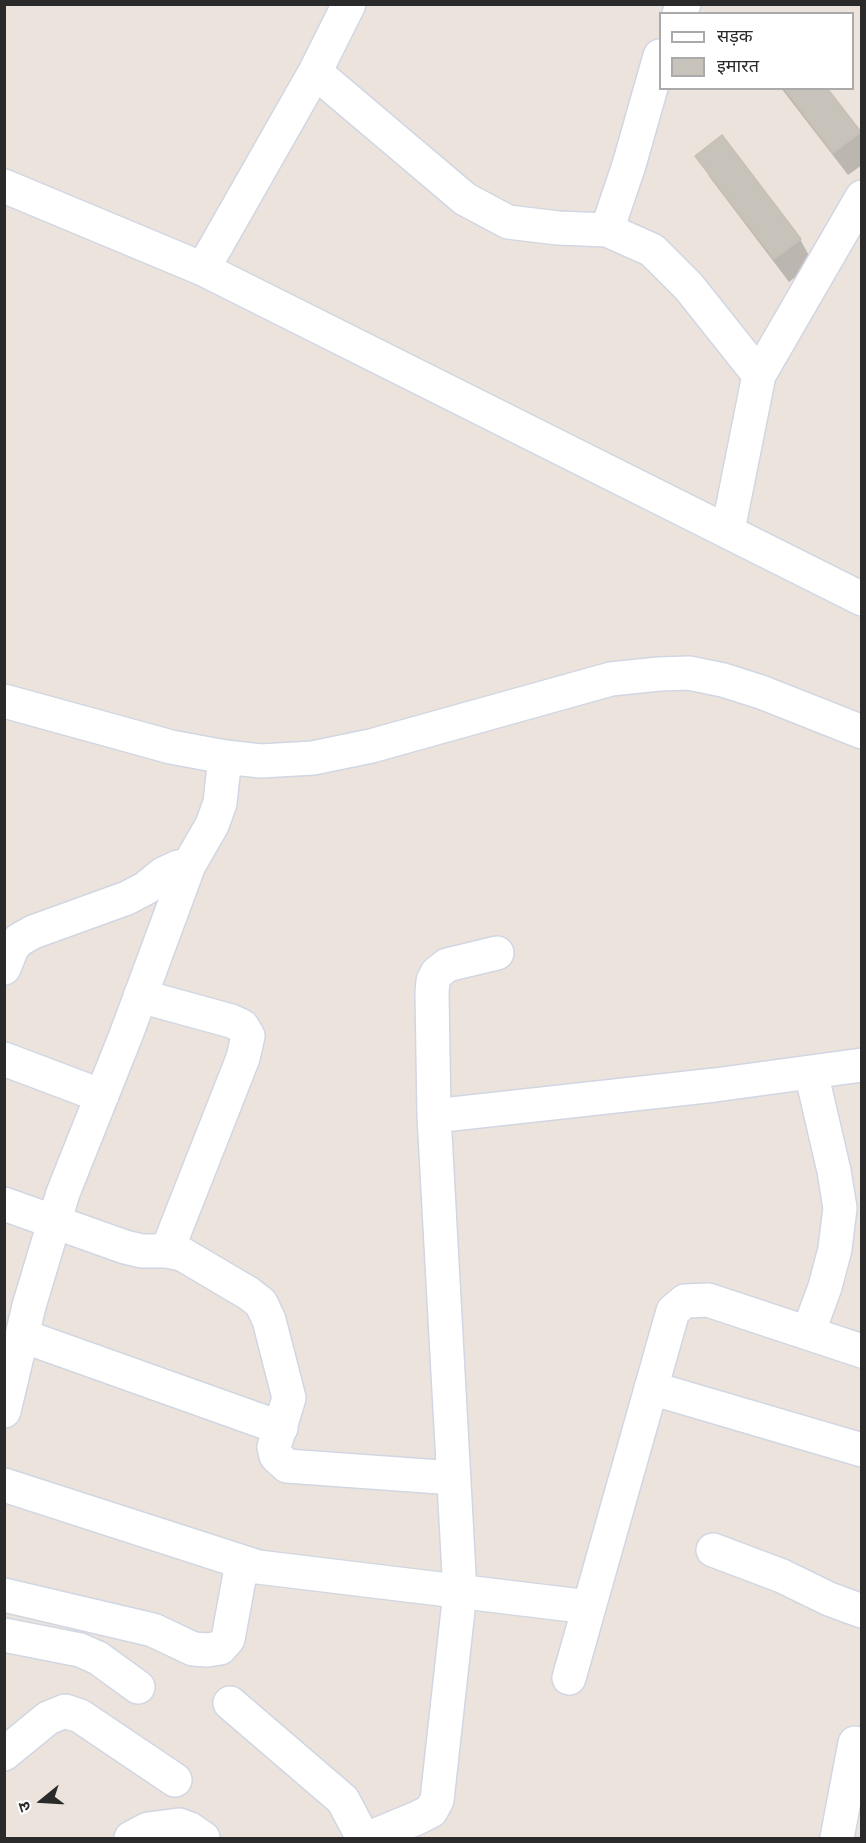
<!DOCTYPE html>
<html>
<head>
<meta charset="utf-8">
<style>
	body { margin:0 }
	#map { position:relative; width:866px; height:1843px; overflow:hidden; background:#ece4dc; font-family:Montserrat,"Noto Sans Devanagari",sans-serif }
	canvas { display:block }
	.frame { position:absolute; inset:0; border:6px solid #2a2a2a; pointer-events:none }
	.legend { position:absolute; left:659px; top:12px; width:195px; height:78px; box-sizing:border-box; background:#fff; border:2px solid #aaa; margin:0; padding:8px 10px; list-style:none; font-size:18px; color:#2a2a2a }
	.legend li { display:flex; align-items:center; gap:12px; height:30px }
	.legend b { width:30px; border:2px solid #aaa }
	.north { position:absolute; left:12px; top:1771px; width:60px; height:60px; -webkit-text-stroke:4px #fff; paint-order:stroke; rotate:252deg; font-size:16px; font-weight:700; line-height:24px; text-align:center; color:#2a2a2a }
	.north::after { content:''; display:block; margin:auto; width:21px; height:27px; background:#2a2a2a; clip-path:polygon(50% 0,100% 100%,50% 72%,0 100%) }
</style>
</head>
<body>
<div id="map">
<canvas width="866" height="1843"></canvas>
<div class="frame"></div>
<ul class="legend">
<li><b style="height:8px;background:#fff"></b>सड़क</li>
<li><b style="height:16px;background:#c7c2ba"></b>इमारत</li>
</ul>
<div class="north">उ</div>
</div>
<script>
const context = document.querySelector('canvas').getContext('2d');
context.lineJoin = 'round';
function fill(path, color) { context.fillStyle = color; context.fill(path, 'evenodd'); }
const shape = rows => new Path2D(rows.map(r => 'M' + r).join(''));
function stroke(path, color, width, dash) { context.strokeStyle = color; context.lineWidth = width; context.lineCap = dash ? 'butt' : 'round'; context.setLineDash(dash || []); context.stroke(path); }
fill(shape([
	[781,88,825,88,862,137,862,165,848,175],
	[697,156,800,239,813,263,789,282,711,179]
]), '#0003');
const building = shape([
	[784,88,827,88,861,132,833,153,784,88],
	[722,135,801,239,774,259,695,156,722,135]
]);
fill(building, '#c7c2ba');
stroke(building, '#c8c0b5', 1.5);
const minor = shape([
	[679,14,684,4],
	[315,72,465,199,508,222,558,228,607,230,652,250,689,287,759,375],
	[4,186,203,269,862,599],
	[607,230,629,165,660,56],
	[203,269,315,72,349,4],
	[728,530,759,375,862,197],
	[4,968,12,948,19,940,33,932,127,898,146,888,163,874,178,867,189,865],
	[140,996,231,1021,242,1026,248,1036,243,1058,167,1251],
	[4,1059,102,1096],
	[434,1116,715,1085,862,1065],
	[4,1204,125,1247,142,1251,167,1251,182,1254,248,1293,261,1303,269,1320,289,1398,274,1447,276,1456,287,1466,454,1478],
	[808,1333,825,1287,835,1249,840,1208,834,1171,811,1072],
	[23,1336,281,1428],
	[651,1388,862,1450],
	[4,1411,29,1306,63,1193,126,1035,189,865,212,825,220,803,225,757],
	[4,1485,258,1567,589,1607],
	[713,1550,782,1576,829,1599,862,1611],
	[4,1595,153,1630,193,1649,207,1650,220,1648,228,1639,242,1563],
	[4,1635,80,1650,98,1658,138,1687],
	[569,1678,673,1311,685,1301,708,1300,862,1351],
	[230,1703,343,1800,363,1838],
	[4,1754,48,1718,65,1711,80,1716,175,1780],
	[131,1838,148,1829,179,1825,190,1829,203,1838],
	[369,1838,417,1818,431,1811,437,1800,460,1592,434,1116,432,993,433,981,437,973,447,965,497,953],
	[837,1838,855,1743]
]);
const tertiary = shape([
	[4,701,171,747,225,757,261,761,313,758,371,746,611,679,659,674,689,673,723,680,761,692,862,732]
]);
stroke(minor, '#d1d6e3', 36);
stroke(tertiary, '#d1d6e3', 36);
stroke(minor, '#fff', 33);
stroke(tertiary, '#fff', 33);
</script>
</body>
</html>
